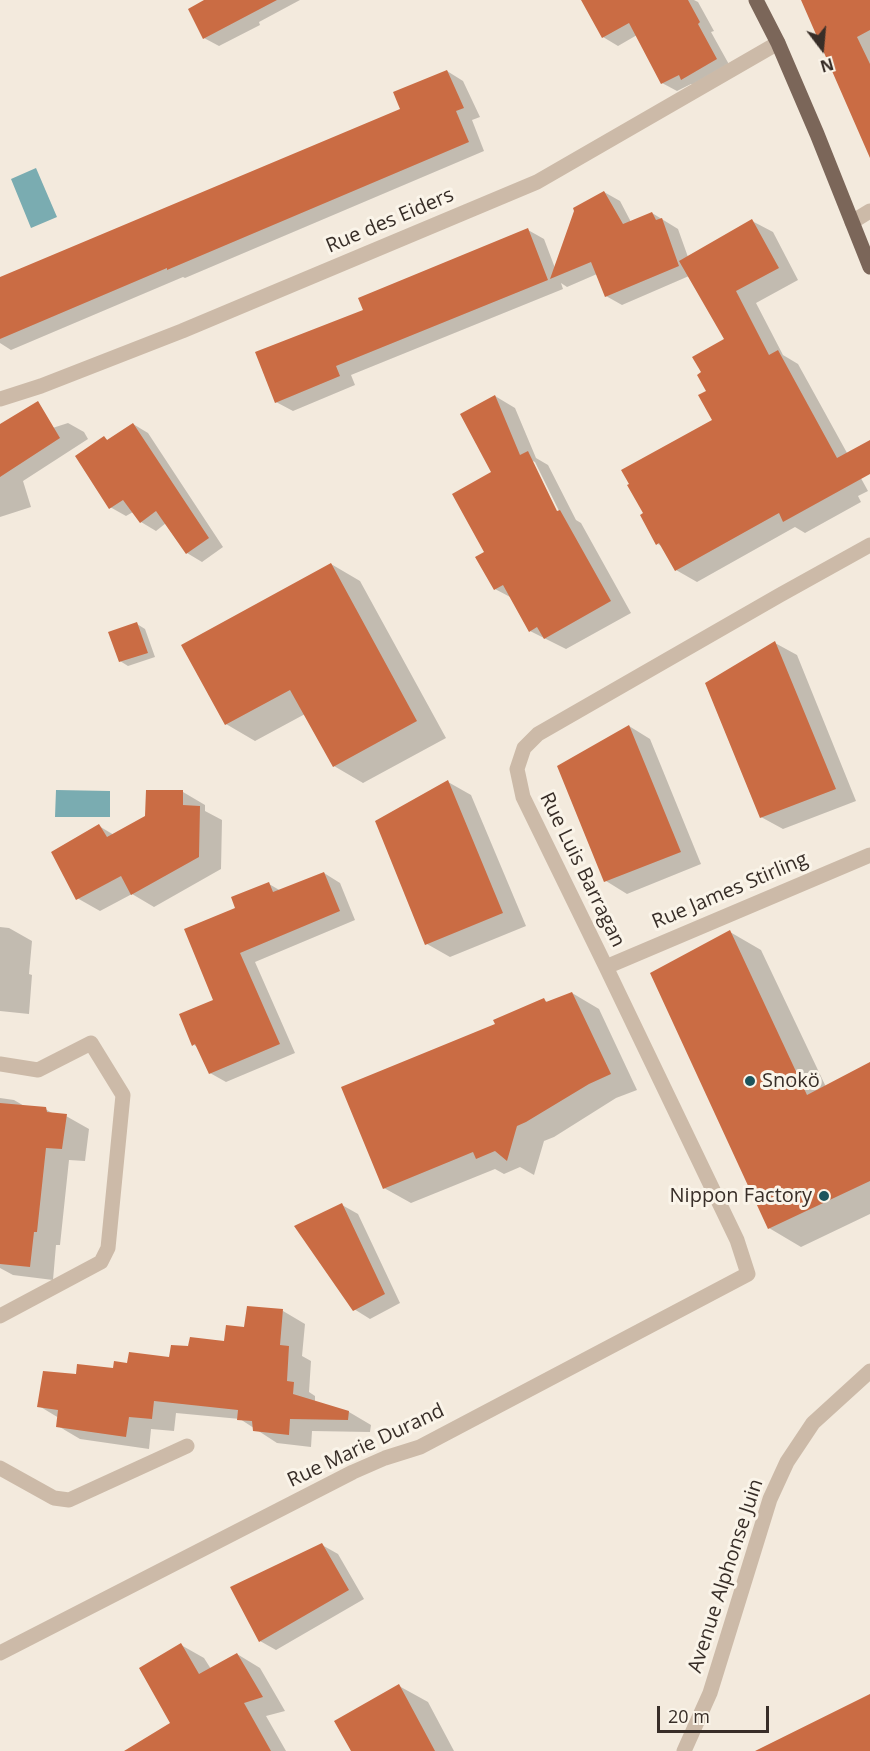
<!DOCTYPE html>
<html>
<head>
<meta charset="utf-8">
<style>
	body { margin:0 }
	#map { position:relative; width:870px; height:1751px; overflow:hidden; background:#f3eadd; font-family:"Open Sans",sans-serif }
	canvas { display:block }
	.north { position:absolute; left:792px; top:18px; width:60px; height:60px; -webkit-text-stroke:4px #faf4e9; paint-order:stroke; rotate:164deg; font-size:16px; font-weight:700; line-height:24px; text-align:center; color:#382e28 }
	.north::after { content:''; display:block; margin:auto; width:21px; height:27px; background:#382e28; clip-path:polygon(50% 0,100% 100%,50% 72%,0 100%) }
	.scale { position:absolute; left:657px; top:1706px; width:112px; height:27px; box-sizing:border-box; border:3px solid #382e28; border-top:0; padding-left:8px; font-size:18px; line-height:21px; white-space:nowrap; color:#382e28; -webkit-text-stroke:4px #faf4e9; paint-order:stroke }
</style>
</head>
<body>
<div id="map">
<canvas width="870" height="1751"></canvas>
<div class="north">N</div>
<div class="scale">20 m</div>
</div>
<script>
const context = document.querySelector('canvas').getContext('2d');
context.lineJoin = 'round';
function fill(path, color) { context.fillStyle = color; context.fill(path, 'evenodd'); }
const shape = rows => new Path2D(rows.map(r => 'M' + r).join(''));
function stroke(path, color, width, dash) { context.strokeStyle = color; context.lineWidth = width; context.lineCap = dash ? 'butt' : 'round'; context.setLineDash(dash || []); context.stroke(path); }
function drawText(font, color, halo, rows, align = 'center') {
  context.font = font + ' "Open Sans",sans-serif'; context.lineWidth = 6; context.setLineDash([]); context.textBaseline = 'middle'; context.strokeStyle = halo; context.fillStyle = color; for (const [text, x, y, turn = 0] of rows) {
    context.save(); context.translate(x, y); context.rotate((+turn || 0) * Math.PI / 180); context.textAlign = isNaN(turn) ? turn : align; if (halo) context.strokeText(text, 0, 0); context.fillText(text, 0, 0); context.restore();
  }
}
fill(shape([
	[36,168,57,217,31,228,11,179],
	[56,790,110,791,110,817,55,817]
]), '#7aacb1');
fill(shape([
	[207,0,300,0,259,22,260,25,219,46,204,38],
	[582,0,694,0,698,2,714,31,711,32,731,68,697,87,691,84,677,91,662,83,637,35,618,46,603,37],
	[802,0,870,0,870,117],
	[447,71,463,81,480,117,472,120,484,151,185,278,183,277,11,350,0,343,0,278,402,110],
	[604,192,620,201,631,222,652,213,678,229,688,257,752,221,773,232,798,280,756,303,783,355,798,364,868,491,858,496,861,502,805,533,795,527,697,582,676,570,663,547,658,544,714,420,708,391,726,340,689,276,622,305,606,296,597,274,567,287,561,283,563,289,351,375,355,385,293,411,276,402,365,310,528,230,544,239,555,268],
	[495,396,515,408,536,458,548,465,576,520,581,523,631,613,566,649,530,631,512,598,495,589,486,553,493,472],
	[530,460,535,462,562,517,559,519],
	[68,423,84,432,88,439,23,481,31,507,0,517,0,445],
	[133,424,148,433,223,547,202,562,187,553,166,523,156,531,141,522,133,512,126,516,110,507,104,438,109,441],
	[331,564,360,581,446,738,363,783,334,766,305,714,255,741,226,724],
	[137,624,145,629,155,657,128,666,120,661],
	[775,643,797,655,856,801,783,829,761,817],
	[629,726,650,739,701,864,627,894,606,881],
	[448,782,471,795,526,926,450,957,427,944],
	[183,792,205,805,205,811,222,820,221,869,154,907,132,894,100,911,77,898,99,826,114,835,146,817],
	[324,873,340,883,355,920,255,962,295,1053,226,1082,210,1073,198,1047,194,1045,215,1001,237,909,269,884,281,891],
	[0,927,9,928,32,941,29,974,32,975,29,1014,0,1011],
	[730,932,761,950,826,1087,870,1064,870,1214,801,1247,769,1228],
	[572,993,599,1009,637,1090,616,1098,554,1137,544,1141,534,1175,520,1167,504,1174,495,1169,411,1203,384,1188,497,1024,544,1000,549,1003],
	[0,1098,14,1100,26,1107,45,1109,54,1114,66,1116,89,1129,85,1161,69,1160,60,1245,56,1245,53,1280,13,1275,0,1268],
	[342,1205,358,1214,400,1303,370,1319,354,1309],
	[283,1311,305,1324,302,1356,311,1361,309,1392,315,1396,315,1402,349,1412,371,1425,370,1432,312,1431,311,1447,277,1443,240,1419,176,1413,174,1431,151,1429,149,1449,80,1439,58,1426,59,1418,39,1406,77,1376,115,1370,129,1364,171,1359,190,1348,225,1342,245,1328],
	[322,1545,338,1554,364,1599,276,1650,260,1641],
	[181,1645,204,1658,211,1669,237,1654,260,1668,285,1711,266,1716,286,1751,127,1751,172,1724],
	[399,1686,428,1702,454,1751,353,1751]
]), '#0003');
fill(shape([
	[204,0,277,0,203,39,188,9],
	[581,0,688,0,700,22,698,24,717,59,681,80,679,75,661,84,629,23,602,38],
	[801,0,870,0,870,30,857,37,870,64,870,158],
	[447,70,464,108,456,111,469,142,167,270,167,268,0,339,0,277,400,109,393,92],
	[604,191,623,224,652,212,656,220,662,218,679,266,605,297,591,262,550,279,574,211,573,208],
	[752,219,779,268,736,291,769,355,778,350,837,458,870,440,870,474,783,522,779,513,675,571,659,543,656,545,640,515,643,513,627,485,629,484,621,470,712,420,698,395,706,391,697,375,701,372,692,357,724,339,679,261],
	[528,228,548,280,336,366,340,376,275,403,255,352,363,310,358,298],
	[495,395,520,455,528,451,557,511,560,510,611,601,544,639,537,627,529,632,503,585,494,590,475,557,484,552,452,494,491,472,460,414],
	[38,401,60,438,0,477,0,424],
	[133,423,209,538,186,554,156,511,140,523,123,500,109,509,75,456,104,436,107,440],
	[331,563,417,721,333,767,290,690,225,725,181,645],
	[137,622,148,653,119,662,108,632],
	[775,641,836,789,760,818,705,683],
	[629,725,681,852,604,882,557,766],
	[448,780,503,913,425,945,375,821],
	[146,790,183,790,183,805,200,806,199,857,131,895,121,876,76,900,51,852,99,824,107,837,145,816],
	[324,872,340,911,240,953,280,1044,209,1074,195,1044,192,1046,179,1014,213,1000,184,929,235,908,231,897,269,882,273,892],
	[730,930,807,1095,870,1062,870,1181,768,1229,650,973],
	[572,992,611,1074,589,1084,526,1122,517,1126,507,1161,495,1151,476,1159,473,1152,383,1189,341,1087,495,1024,493,1020,544,998,546,1002],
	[0,1103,46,1107,47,1112,67,1114,62,1149,46,1148,37,1232,34,1232,30,1267,0,1264],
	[342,1203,385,1294,353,1311,294,1226],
	[247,1306,283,1309,280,1345,289,1346,287,1381,294,1382,293,1394,349,1411,348,1420,290,1419,289,1435,253,1431,252,1421,237,1420,238,1410,154,1401,152,1419,129,1417,126,1437,56,1427,58,1410,37,1407,43,1371,76,1374,77,1364,113,1368,114,1361,127,1363,129,1352,169,1357,171,1345,188,1346,190,1337,224,1341,226,1325,244,1327],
	[322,1543,349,1590,259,1642,230,1587],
	[181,1643,199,1674,237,1653,263,1697,244,1703,271,1751,124,1751,170,1723,139,1668],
	[399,1684,435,1751,351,1751,334,1721],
	[870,1694,870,1751,755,1751]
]), '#ca6c44');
stroke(shape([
	[852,222,870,211],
	[0,399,41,386,182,331,537,182,778,43],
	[606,967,870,855],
	[0,1064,38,1070,91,1043,123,1095,108,1248,101,1262,0,1316],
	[0,1468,54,1498,69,1500,187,1446],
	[0,1653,353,1472,385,1458,420,1447,748,1274,737,1240,606,967,523,797,517,769,524,748,538,734,780,595,870,545],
	[684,1751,710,1693,770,1499,787,1462,813,1423,870,1371]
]), '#ccbaa8', 15);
stroke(shape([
	[756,0,778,43,817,134,870,267]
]), '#7b6659', 15);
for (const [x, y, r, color] of [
	[750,1081,6,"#1c545c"],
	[824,1196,6,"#1c545c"]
]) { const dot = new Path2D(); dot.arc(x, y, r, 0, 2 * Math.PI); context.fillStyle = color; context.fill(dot); stroke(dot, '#faf4e9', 2); }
drawText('20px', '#382e28', '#faf4e9', [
	["Rue des Eiders",390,221,-23],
	["Rue Luis Barragan",582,870,64],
	["Rue James Stirling",730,891,-23],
	["Rue Marie Durand",366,1446,-25],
	["Avenue Alphonse Juin",726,1576,-72]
]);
drawText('20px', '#382e28', '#faf4e9', [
	["Snokö",762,1081],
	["Nippon Factory",812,1196,"right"]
], 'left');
</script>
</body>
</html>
